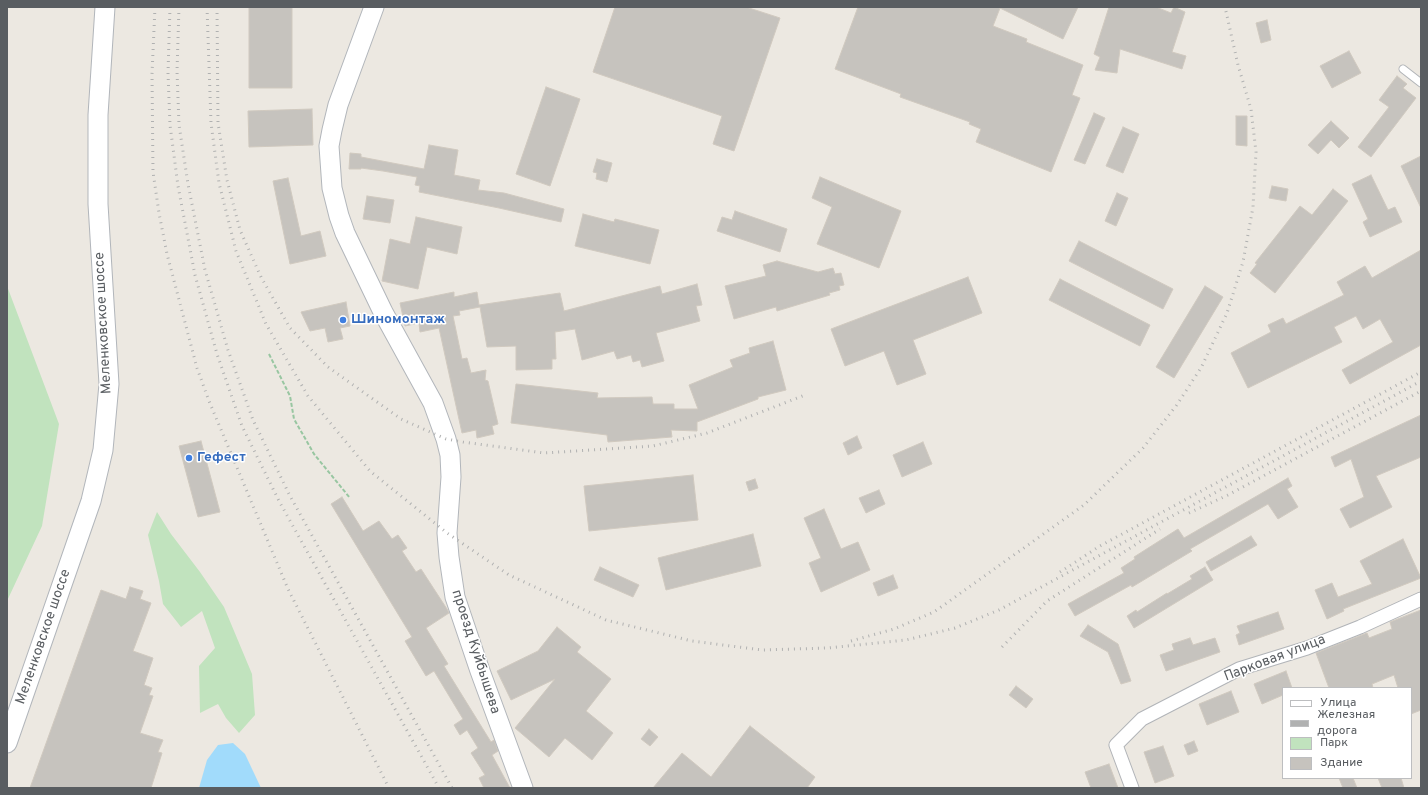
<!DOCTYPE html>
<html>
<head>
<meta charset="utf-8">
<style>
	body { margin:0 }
	#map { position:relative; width:1428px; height:795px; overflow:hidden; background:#ece8e1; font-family:Overpass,sans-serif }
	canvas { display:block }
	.frame { position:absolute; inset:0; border:8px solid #595d61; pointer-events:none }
	.legend { position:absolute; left:1282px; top:687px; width:130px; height:92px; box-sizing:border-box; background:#fff; border:1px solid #bdbec0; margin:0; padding:5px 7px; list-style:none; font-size:12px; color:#595d61 }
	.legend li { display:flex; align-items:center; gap:8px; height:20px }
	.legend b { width:20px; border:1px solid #bdbec0 }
</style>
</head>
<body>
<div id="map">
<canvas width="1428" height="795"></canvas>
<div class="frame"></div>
<ul class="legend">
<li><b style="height:5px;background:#fff"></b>Улица</li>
<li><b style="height:5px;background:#b0b1b1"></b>Железная дорога</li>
<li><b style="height:11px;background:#c1e3be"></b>Парк</li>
<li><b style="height:11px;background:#c6c3be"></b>Здание</li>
</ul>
</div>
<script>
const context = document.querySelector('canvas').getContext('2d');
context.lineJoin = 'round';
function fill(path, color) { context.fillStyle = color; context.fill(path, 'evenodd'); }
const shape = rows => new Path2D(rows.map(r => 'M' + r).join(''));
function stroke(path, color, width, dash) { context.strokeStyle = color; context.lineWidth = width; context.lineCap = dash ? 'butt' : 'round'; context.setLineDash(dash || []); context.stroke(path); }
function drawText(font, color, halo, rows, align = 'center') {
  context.font = font + ' Overpass,sans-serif'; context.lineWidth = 3; context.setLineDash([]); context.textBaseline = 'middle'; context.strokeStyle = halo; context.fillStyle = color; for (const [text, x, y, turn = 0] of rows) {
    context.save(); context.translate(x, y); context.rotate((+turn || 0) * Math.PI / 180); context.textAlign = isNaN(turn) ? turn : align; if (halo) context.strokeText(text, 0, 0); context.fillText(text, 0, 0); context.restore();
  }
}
fill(shape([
	[7,286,59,424,42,526,7,601],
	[157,512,171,534,200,572,224,607,252,674,255,715,239,733,226,718,218,704,200,713,199,666,215,648,202,611,181,627,163,604,159,581,148,535]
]), '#c1e3be');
fill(shape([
	[233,743,245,754,261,788,199,788,207,760,218,745]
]), '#a1dbfb');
const building = shape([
	[249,7,292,7,292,88,249,88,249,7],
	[615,7,746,7,780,18,734,151,713,144,722,116,593,72,615,7],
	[858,7,1078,7,1063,39,1000,8,993,26,1027,39,1026,42,1083,65,1072,95,1080,98,1051,172,976,142,981,129,969,124,970,122,900,97,901,94,835,69,858,7],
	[1109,7,1156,7,1171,13,1174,7,1185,12,1172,52,1186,56,1182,69,1120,49,1117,73,1095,70,1100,57,1094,54,1109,7],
	[1267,20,1271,40,1261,43,1256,23,1267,20],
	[1349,51,1361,73,1332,88,1320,66,1349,51],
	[1397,76,1407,84,1403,88,1416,98,1371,157,1358,147,1389,107,1379,100,1397,76],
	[546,87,580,99,550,186,516,174,546,87],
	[312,109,313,145,249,147,248,111,312,109],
	[1094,113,1105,118,1085,164,1074,160,1094,113],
	[1236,116,1247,116,1247,146,1236,145,1236,116],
	[1331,121,1349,138,1339,148,1331,140,1318,154,1308,145,1331,121],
	[1123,127,1139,134,1123,173,1106,166,1123,127],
	[429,145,458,150,454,175,480,180,478,190,504,193,564,209,561,222,499,208,419,192,420,186,415,185,417,177,383,171,361,168,361,169,349,169,350,153,361,154,361,157,424,169,429,145],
	[1421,156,1421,208,1401,166,1421,156],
	[597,159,612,163,607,182,596,179,597,173,593,172,597,159],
	[1371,175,1388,210,1395,207,1402,222,1370,237,1363,222,1368,219,1352,184,1371,175],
	[820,177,901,211,879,268,817,244,832,207,812,198,820,177],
	[288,178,301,236,320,231,326,256,290,264,273,181,288,178],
	[1272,186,1288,189,1286,201,1269,198,1272,186],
	[1333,189,1348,201,1275,293,1250,273,1257,264,1255,263,1300,206,1312,215,1333,189],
	[1117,193,1128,198,1116,226,1105,221,1117,193],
	[367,196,394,200,390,223,363,219,367,196],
	[735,211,787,229,780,252,717,231,722,217,732,220,735,211],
	[583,214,614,222,615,219,659,230,650,264,575,246,583,214],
	[416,217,462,227,457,254,427,247,418,289,382,281,390,239,410,244,416,217],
	[1079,241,1173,289,1163,309,1069,261,1079,241],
	[1421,250,1421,345,1350,384,1342,370,1393,342,1380,319,1363,329,1356,316,1334,327,1342,342,1248,388,1231,353,1271,332,1268,325,1283,318,1286,324,1344,295,1337,282,1365,266,1372,278,1421,250],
	[777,261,818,272,833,268,835,274,841,273,844,285,839,286,840,290,829,293,830,295,777,311,776,307,734,319,725,286,766,276,763,265,777,261],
	[968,277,982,313,913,340,926,374,897,385,884,351,845,366,831,329,968,277],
	[1060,279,1150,325,1140,346,1049,300,1060,279],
	[697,284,702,305,696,306,700,321,656,333,664,361,642,367,640,360,633,362,631,355,617,359,614,351,582,360,575,329,555,332,556,359,552,359,552,369,516,370,516,346,487,347,480,307,459,311,460,315,453,316,462,359,467,358,471,373,486,370,485,380,488,381,498,424,492,426,494,434,477,438,476,430,462,433,439,328,420,332,419,323,405,326,400,303,454,292,454,297,477,292,479,305,560,293,564,311,660,286,662,294,697,284],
	[1205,286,1223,297,1174,378,1156,367,1205,286],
	[346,302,350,326,340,328,343,339,328,342,325,328,310,331,301,312,346,302],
	[773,341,786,390,758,397,758,399,697,422,697,431,671,430,672,437,608,442,607,435,511,423,516,384,598,393,597,398,652,397,653,404,674,404,674,409,698,409,689,385,733,367,730,360,750,353,749,348,773,341],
	[1421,415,1421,457,1376,476,1392,507,1350,528,1340,509,1364,497,1351,459,1335,467,1331,457,1421,415],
	[857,436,862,448,848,455,843,443,857,436],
	[201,441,220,512,198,517,179,446,201,441],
	[923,442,932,464,902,477,893,455,923,442],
	[693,475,698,520,589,531,584,486,693,475],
	[1288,478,1292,486,1287,489,1298,507,1278,519,1268,504,1190,549,1192,551,1132,587,1131,585,1075,616,1068,604,1124,573,1121,568,1135,559,1134,557,1178,529,1184,538,1288,478],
	[755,479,758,488,749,491,746,482,755,479],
	[879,490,885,504,866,513,859,498,879,490],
	[342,497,363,531,379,521,392,539,398,535,407,548,402,551,416,572,421,569,447,609,449,613,426,628,448,664,444,666,491,742,494,740,498,751,492,755,510,788,484,788,479,778,485,775,471,753,478,748,467,730,460,735,454,725,463,719,434,671,426,676,405,641,412,637,331,504,342,497],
	[824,509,841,549,858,542,870,570,821,592,809,563,821,558,804,518,824,509],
	[753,534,761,566,666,590,658,558,753,534],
	[1251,536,1257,545,1211,571,1206,562,1251,536],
	[1403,539,1421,578,1343,609,1344,611,1327,619,1315,590,1332,583,1338,597,1372,584,1360,561,1403,539],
	[600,567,639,585,633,597,594,580,600,567],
	[1205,567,1213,580,1134,628,1127,616,1136,610,1137,612,1167,593,1167,594,1192,579,1190,576,1205,567],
	[893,575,898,588,878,596,873,583,893,575],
	[130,587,143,591,140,599,151,603,133,651,153,658,144,685,152,688,149,695,153,696,140,733,163,740,158,752,162,753,151,788,30,788,101,590,126,599,130,587],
	[1421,610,1421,710,1411,714,1411,688,1398,688,1394,675,1372,684,1373,688,1329,688,1316,653,1367,633,1369,638,1392,629,1390,622,1421,610],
	[1278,612,1284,629,1239,645,1236,635,1240,633,1237,626,1278,612],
	[1088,625,1118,644,1131,681,1121,684,1108,652,1080,636,1088,625],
	[557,627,581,647,577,652,611,679,586,711,613,733,592,760,565,738,549,757,515,728,555,679,511,700,497,671,538,651,557,627],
	[1190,638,1193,645,1215,638,1220,652,1166,671,1160,655,1174,650,1172,644,1190,638],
	[1286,671,1292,688,1283,688,1283,695,1262,704,1254,684,1286,671],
	[1016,686,1033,699,1026,708,1009,695,1016,686],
	[1231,691,1239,712,1207,725,1199,704,1231,691],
	[750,726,815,777,807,788,653,788,682,753,711,777,750,726],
	[649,729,658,737,650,746,641,739,649,729],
	[1194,741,1198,751,1188,755,1184,745,1194,741],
	[1163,746,1174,776,1155,783,1144,752,1163,746],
	[1109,764,1118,788,1091,788,1085,772,1109,764],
	[1339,778,1353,778,1357,788,1343,788,1339,778],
	[1378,778,1401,778,1404,788,1382,788,1378,778]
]);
fill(building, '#c6c3be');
stroke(building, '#d0c9bf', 1);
const lane = shape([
	[1403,69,1421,83]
]);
const street = shape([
	[1132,788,1116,745,1142,719,1239,669,1307,648,1360,627,1421,599]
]);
const secondary = shape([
	[374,7,338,105,332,130,329,146,332,188,339,216,345,233,383,312,433,403,446,439,450,455,451,477,447,533,449,557,455,597,480,671,523,788],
	[7,743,91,501,103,450,109,384,98,204,98,115,105,7]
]);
stroke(lane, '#b1b4b8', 9);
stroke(street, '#b1b4b8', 15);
stroke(secondary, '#b2b6bb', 21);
stroke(shape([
	[269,354,290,396,294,419,314,454,350,498]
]), '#98c6a1', 2, [4, 2]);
stroke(lane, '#fff', 7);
stroke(street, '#fff', 13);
stroke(secondary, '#fff', 19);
stroke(shape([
	[155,7,152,74,153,172,159,213,167,254,197,368,209,401,288,589,389,788],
	[170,7,168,73,170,125,178,186,195,275,217,354,242,426,279,501,439,788],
	[179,7,177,71,179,125,188,184,205,270,228,350,253,420,289,494,452,788],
	[207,7,211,123,219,183,236,251,266,324,308,396,370,471,447,533,509,575,606,620,692,641,762,650,828,648,906,640,955,628,999,610,1421,381],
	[217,7,218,123,227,180,240,230,261,277,290,328,328,367,401,419,446,439,463,442,544,453,653,446,707,433,805,395],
	[1189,513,1228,495,1421,391],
	[1060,572,1100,546,1421,372],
	[851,641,894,629,934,612,1084,505,1143,448,1176,406,1201,368,1227,313,1243,262,1253,207,1256,152,1251,109,1238,65,1225,7],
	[1002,647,1047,601,1160,529]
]), '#b0b1b1', 3, [1, 5]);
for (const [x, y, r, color] of [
	[343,320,4,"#3f7fe0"],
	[189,458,4,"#3f7fe0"]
]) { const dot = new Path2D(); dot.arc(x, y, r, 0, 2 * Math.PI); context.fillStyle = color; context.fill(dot); stroke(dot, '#fff', 1.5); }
drawText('bold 14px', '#366cbe', '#fff', [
	["Шиномонтаж",351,320],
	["Гефест",197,458]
], 'left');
drawText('14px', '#595d61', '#fff', [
	["Меленковское шоссе",104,323,-93],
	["Меленковское шоссе",44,637,-71],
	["проезд Куйбышева",475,652,72],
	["Парковая улица",1275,659,-21]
]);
</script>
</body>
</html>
